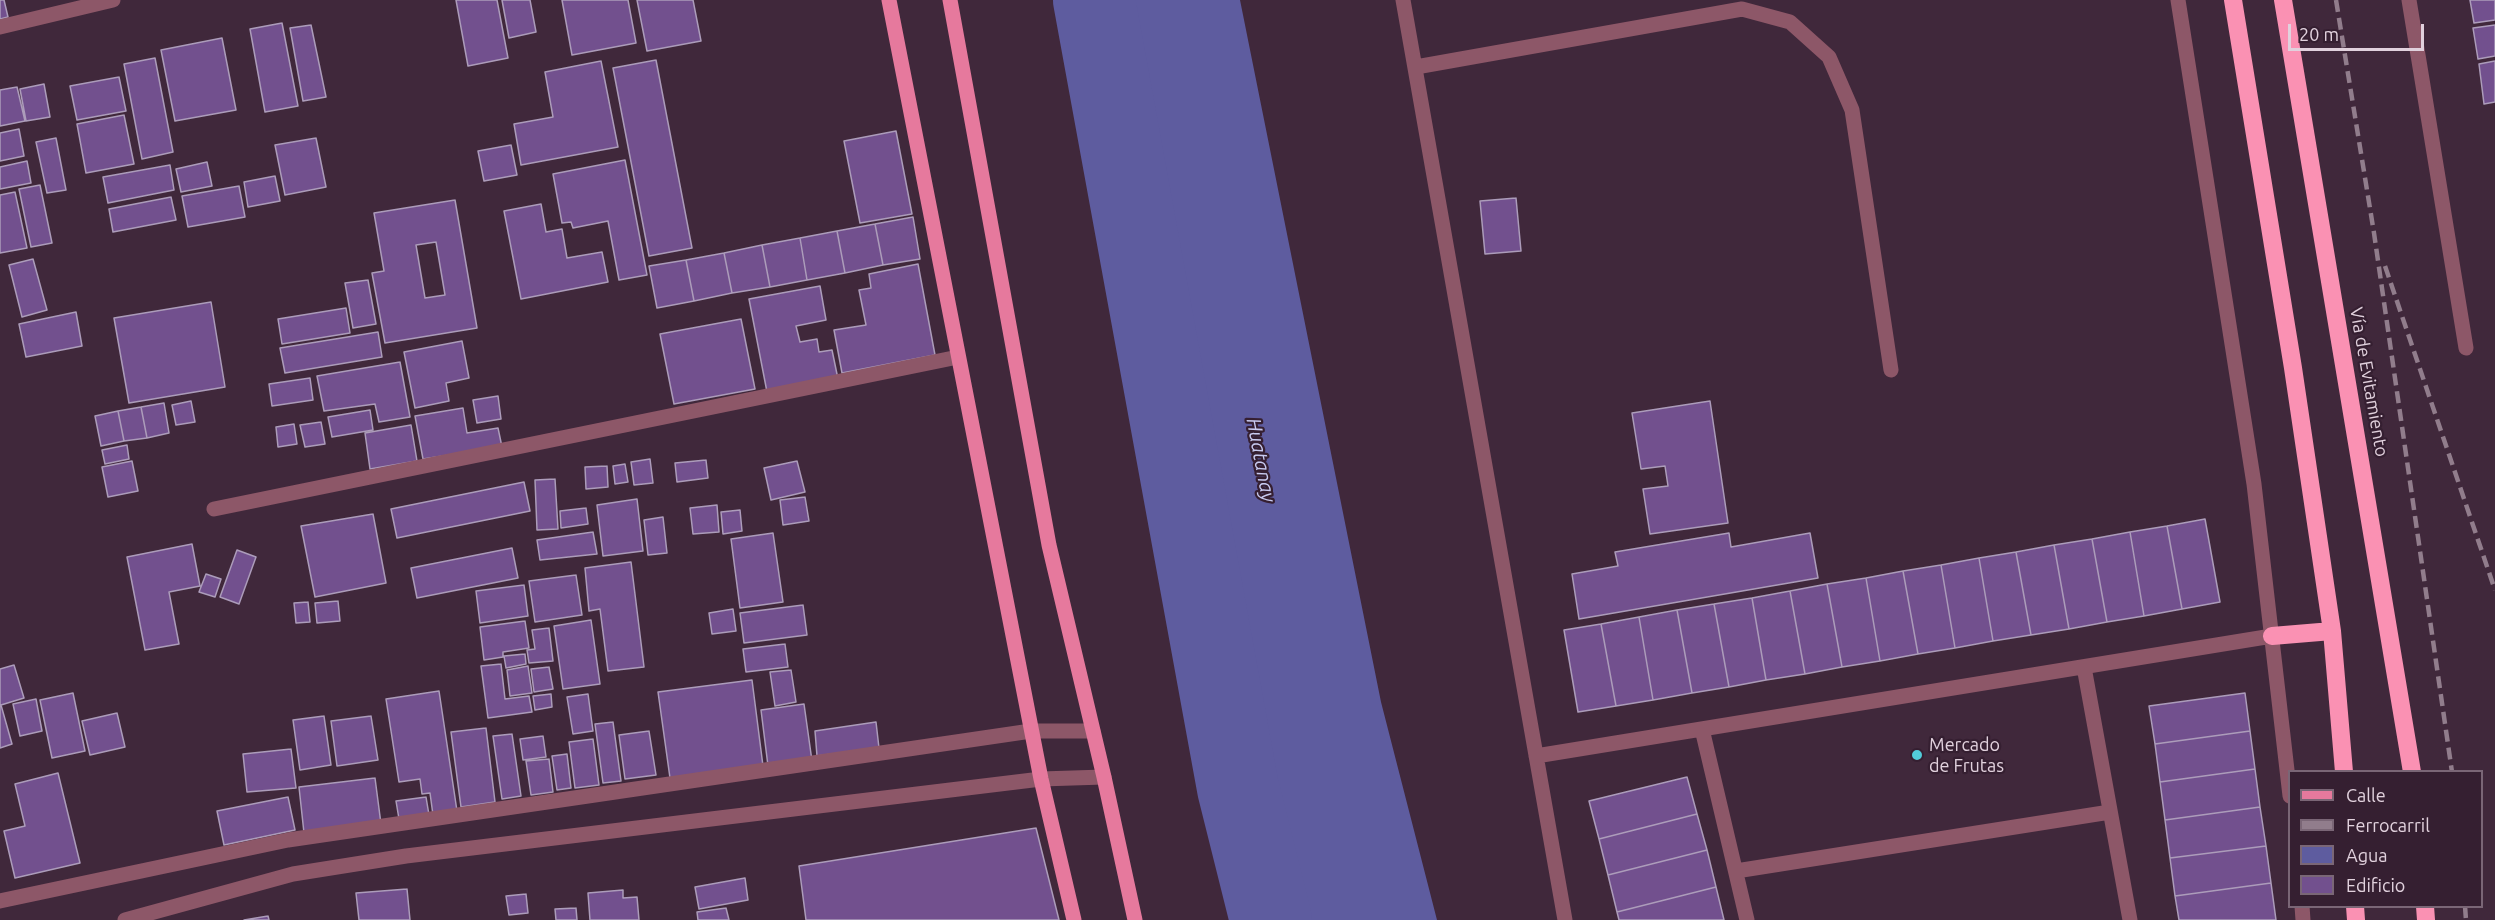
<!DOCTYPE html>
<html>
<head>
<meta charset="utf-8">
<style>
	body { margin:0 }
	#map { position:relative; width:2495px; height:920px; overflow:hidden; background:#40283b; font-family:Ubuntu,sans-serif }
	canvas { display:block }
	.legend { position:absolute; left:2288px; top:770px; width:195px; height:138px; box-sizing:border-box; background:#351f31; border:2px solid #7a6676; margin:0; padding:8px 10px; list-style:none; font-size:18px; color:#e1d1dd }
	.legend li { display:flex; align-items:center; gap:12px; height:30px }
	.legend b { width:30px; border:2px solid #7a6676 }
	.scale { position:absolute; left:2288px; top:24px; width:136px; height:27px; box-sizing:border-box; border:3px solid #e1d1dd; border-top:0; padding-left:8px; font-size:18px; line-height:21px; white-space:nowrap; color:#e1d1dd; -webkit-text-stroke:4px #351f31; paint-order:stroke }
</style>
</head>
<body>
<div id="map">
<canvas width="2495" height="920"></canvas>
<ul class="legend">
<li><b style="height:8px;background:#e6799d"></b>Calle</li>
<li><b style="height:8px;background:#917d8c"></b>Ferrocarril</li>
<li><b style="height:16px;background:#5e5c9f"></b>Agua</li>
<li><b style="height:16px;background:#72508e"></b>Edificio</li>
</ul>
<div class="scale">20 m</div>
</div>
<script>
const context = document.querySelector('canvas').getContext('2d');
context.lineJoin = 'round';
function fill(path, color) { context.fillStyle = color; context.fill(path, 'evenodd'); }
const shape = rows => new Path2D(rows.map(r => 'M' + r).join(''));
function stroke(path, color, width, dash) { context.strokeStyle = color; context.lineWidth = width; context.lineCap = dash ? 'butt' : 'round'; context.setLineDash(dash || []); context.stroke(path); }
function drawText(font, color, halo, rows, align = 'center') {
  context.font = font + ' Ubuntu,sans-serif'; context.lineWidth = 4.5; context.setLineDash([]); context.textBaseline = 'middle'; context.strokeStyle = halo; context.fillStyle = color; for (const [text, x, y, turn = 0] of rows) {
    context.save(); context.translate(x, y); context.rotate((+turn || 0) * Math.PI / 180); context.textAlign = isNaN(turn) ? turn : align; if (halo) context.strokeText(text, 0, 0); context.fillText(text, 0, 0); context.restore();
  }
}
fill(shape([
	[1094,0,1240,0,1381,702,1437,920,1271,920,1238,788]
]), '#5e5c9f');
stroke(shape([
	[1094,0,1238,788,1271,920]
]), '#5e5c9f', 82);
const building = shape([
	[0,0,4,0,8,17,0,19,0,0],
	[456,0,497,0,508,58,468,66,456,0],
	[502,0,530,0,536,32,509,38,502,0],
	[562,0,628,0,636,43,572,55,562,0],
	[637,0,693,0,701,41,647,51,637,0],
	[2470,0,2495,0,2495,20,2474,23,2470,0],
	[282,23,298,106,265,112,250,29,282,23],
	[311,25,326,97,303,101,290,28,311,25],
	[2495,25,2495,56,2478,59,2473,28,2495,25],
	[222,38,236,110,175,121,161,50,222,38],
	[155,58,173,152,142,159,124,64,155,58],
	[656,60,692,248,649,256,613,68,656,60],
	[601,61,618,147,521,165,514,124,553,117,545,72,601,61],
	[2495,61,2495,102,2484,104,2479,64,2495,61],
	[119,77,126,111,77,120,70,86,119,77],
	[44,84,50,117,26,121,20,89,44,84],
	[17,87,25,121,0,126,0,90,17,87],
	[124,115,134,164,86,173,77,124,124,115],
	[19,129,24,156,0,161,0,133,19,129],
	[896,131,912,214,860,223,844,141,896,131],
	[56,138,66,190,47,193,36,142,56,138],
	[316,138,326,187,285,195,275,145,316,138],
	[511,145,517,175,484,181,478,151,511,145],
	[625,160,647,275,619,280,608,221,573,228,571,222,562,223,553,174,625,160],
	[27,161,31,183,0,189,0,167,27,161],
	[207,162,212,186,181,192,176,169,207,162],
	[170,165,174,190,108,203,103,177,170,165],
	[275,176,280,201,248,207,244,182,275,176],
	[40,185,52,243,31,247,19,189,40,185],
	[239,186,245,217,188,227,182,196,239,186],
	[15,192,27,248,0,253,0,195,15,192],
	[171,197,176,220,113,232,109,209,171,197],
	[1516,198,1521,251,1485,254,1480,201,1516,198],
	[455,200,477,328,385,343,372,273,384,271,374,213,455,200],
	[436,242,445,295,425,298,416,245,436,242],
	[541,204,546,232,562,229,567,258,602,252,608,282,521,299,504,211,541,204],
	[913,217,920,259,883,265,875,224,913,217],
	[875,224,883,265,845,273,837,231,875,224],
	[837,231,845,273,807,280,800,238,837,231],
	[800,238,807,280,770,287,762,245,800,238],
	[762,245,770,287,732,293,724,253,762,245],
	[724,253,732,293,694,301,686,260,724,253],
	[33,259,47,310,22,317,9,265,33,259],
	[686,260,694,301,657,308,649,266,686,260],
	[918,264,935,355,842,373,834,330,866,325,859,290,871,288,869,274,918,264],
	[368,280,376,324,353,328,345,283,368,280],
	[820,286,826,320,796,326,800,342,817,339,819,352,832,350,838,379,767,392,749,299,820,286],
	[211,302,225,387,129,403,114,318,211,302],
	[346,308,350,333,282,344,278,319,346,308],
	[76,312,82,346,26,357,19,324,76,312],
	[741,319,755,389,674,404,660,334,741,319],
	[378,332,382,357,285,373,280,348,378,332],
	[462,341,469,378,446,383,449,401,415,408,404,352,462,341],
	[400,362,410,417,379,422,375,404,324,411,317,376,400,362],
	[310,378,313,400,272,406,269,384,310,378],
	[498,396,501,419,477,423,473,400,498,396],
	[191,401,195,422,176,425,172,405,191,401],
	[1710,401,1728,523,1650,534,1643,489,1668,486,1665,466,1641,469,1632,413,1710,401],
	[164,403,169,433,147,438,141,407,164,403],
	[141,407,147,438,124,441,118,411,141,407],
	[463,408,467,433,498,428,502,447,423,459,415,416,463,408],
	[370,410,373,430,332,437,328,417,370,410],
	[118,411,124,441,101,446,95,416,118,411],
	[321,422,325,444,305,447,300,425,321,422],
	[294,424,297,444,278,447,276,427,294,424],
	[411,425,417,461,370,469,365,433,411,425],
	[127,445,129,459,105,464,102,450,127,445],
	[650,459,653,483,634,485,631,462,650,459],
	[706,460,708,478,677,482,675,463,706,460],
	[132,461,138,491,108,497,102,467,132,461],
	[797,461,805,492,771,500,764,468,797,461],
	[625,464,628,482,615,484,613,466,625,464],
	[607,466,608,487,586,489,585,467,607,466],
	[555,479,558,529,537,530,535,480,555,479],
	[524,482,530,511,397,538,391,509,524,482],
	[805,497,809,521,783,525,780,500,805,497],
	[637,499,643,551,603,556,597,505,637,499],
	[717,505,719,532,693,534,690,508,717,505],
	[586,508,588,524,561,528,560,511,586,508],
	[740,510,742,531,723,534,721,512,740,510],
	[373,514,386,583,315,597,301,526,373,514],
	[663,517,667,553,648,555,644,520,663,517],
	[2205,519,2220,602,2182,609,2167,526,2205,519],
	[2167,526,2182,609,2144,616,2130,532,2167,526],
	[593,532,597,554,540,560,537,540,593,532],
	[2130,532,2144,616,2107,622,2092,539,2130,532],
	[773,533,783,602,740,608,731,539,773,533],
	[1729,533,1731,547,1810,533,1818,578,1579,619,1572,574,1618,566,1615,552,1729,533],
	[2092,539,2107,622,2069,629,2054,545,2092,539],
	[192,544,200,586,169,592,179,644,145,650,127,557,192,544],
	[2054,545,2069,629,2031,635,2016,552,2054,545],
	[512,548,518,578,417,598,411,568,512,548],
	[237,550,256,557,239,604,220,597,237,550],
	[2016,552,2031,635,1993,641,1979,558,2016,552],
	[1979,558,1993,641,1955,648,1941,565,1979,558],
	[631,562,644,667,608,671,600,609,589,611,585,568,631,562],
	[1941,565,1955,648,1918,654,1903,571,1941,565],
	[1903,571,1918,654,1880,661,1866,578,1903,571],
	[206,574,221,579,215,597,199,592,206,574],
	[576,575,582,615,535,622,529,581,576,575],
	[1866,578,1880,661,1842,667,1827,584,1866,578],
	[1827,584,1842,667,1805,674,1790,591,1827,584],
	[524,585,528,616,480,623,476,591,524,585],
	[1790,591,1805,674,1766,680,1752,598,1790,591],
	[1752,598,1766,680,1729,687,1714,604,1752,598],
	[338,601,340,621,317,623,315,603,338,601],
	[308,602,310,622,296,623,294,603,308,602],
	[1714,604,1729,687,1692,693,1677,610,1714,604],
	[803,605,807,635,744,643,740,613,803,605],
	[733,609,736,631,712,634,709,613,733,609],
	[1677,610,1692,693,1653,700,1639,617,1677,610],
	[1639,617,1653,700,1616,706,1601,624,1639,617],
	[591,620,600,684,563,689,554,626,591,620],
	[525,621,529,648,503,652,503,657,484,660,480,627,525,621],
	[1601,624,1616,706,1578,712,1564,630,1601,624],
	[549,628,553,661,529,663,527,650,535,649,532,630,549,628],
	[785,644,788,667,746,672,743,649,785,644],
	[525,654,526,664,506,668,504,656,525,654],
	[501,664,505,699,529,696,532,712,488,718,481,666,501,664],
	[14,665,24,698,1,705,12,744,0,748,0,669,14,665],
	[528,666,532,693,510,696,507,670,528,666],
	[549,667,553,689,534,692,531,669,549,667],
	[791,670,796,702,775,706,770,672,791,670],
	[752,680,763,766,670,778,658,692,752,680],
	[439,691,457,811,433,815,430,793,422,794,420,779,399,782,386,699,439,691],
	[73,693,85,751,52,758,40,700,73,693],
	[2245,693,2250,731,2155,744,2149,706,2245,693],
	[551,694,552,707,535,710,533,696,551,694],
	[588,694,593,731,573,734,567,697,588,694],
	[36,699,42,731,20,736,13,704,36,699],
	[804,704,812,761,768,766,761,710,804,704],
	[117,713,125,747,90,755,82,721,117,713],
	[324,716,331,765,300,770,293,720,324,716],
	[371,716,378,760,337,766,331,721,371,716],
	[613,722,621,781,603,783,595,724,613,722],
	[876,722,879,748,817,756,815,731,876,722],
	[486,728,495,802,461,807,451,732,486,728],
	[649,731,656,775,625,779,619,735,649,731],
	[2250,731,2255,769,2160,782,2155,744,2250,731],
	[512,734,521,796,502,799,493,736,512,734],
	[543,736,546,757,523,760,520,739,543,736],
	[593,739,599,785,575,788,569,742,593,739],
	[291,749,296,788,247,792,243,754,291,749],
	[567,754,571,788,557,790,552,756,567,754],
	[549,759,553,792,531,795,526,761,549,759],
	[2255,769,2260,807,2165,820,2160,782,2255,769],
	[58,773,80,863,15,878,4,831,25,826,15,784,58,773],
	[1687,777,1697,814,1599,839,1589,801,1687,777],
	[375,778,381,824,304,833,299,787,375,778],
	[288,797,295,830,224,845,217,811,288,797],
	[426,797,429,815,399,819,396,801,426,797],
	[2260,807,2266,846,2170,858,2165,820,2260,807],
	[1697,814,1707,850,1608,875,1599,839,1697,814],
	[1036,828,1059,920,806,920,799,866,1036,828],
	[2266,846,2271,883,2175,896,2170,858,2266,846],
	[1707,850,1716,887,1617,912,1608,875,1707,850],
	[745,878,748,900,699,909,695,887,745,878],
	[2271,883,2276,920,2179,920,2175,896,2271,883],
	[1716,887,1724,920,1619,920,1617,912,1716,887],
	[407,889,410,920,359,920,356,893,407,889],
	[623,890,623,898,637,897,639,920,590,920,588,893,623,890],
	[526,894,528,913,509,915,506,896,526,894],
	[576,908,577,920,556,920,555,909,576,908],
	[726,908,729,920,698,920,697,912,726,908],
	[268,916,269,920,244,920,268,916]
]);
fill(building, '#72508e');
stroke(building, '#ac9cba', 1.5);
stroke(shape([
	[1403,0,1565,920],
	[2178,0,2254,484,2290,796],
	[2409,0,2466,348],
	[0,27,113,0],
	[1416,67,1742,9,1790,22,1829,57,1852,110,1891,370],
	[214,509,958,357],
	[2084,667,2130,920],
	[1702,729,1747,920],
	[1536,756,2272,636],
	[1736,871,2110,812],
	[0,901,288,840,1031,731,1093,731],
	[2302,906,2303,920],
	[125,920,293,874,406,856,1041,779,1104,777]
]), '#8d5768', 15);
stroke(shape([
	[889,0,1041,779,1074,920],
	[950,0,1049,545,1104,777,1135,920]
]), '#e6799d', 15);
stroke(shape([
	[2233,0,2293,368,2332,631,2344,772],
	[2283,0,2412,772],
	[2272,636,2332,631],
	[2355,906,2356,920],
	[2425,906,2426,920]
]), '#fa91b3', 18);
stroke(shape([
	[2336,0,2374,233,2452,772],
	[2385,266,2495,590],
	[2465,906,2466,920]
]), '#917d8c', 4.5, [12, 6]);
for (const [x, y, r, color] of [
	[1917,755,6,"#52cbd9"]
]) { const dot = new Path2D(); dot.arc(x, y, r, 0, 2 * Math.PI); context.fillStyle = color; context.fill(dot); stroke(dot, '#351f31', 2); }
drawText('18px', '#e1d1dd', '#351f31', [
	["Vía de Evitamiento",2369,382,80]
]);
drawText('18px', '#e1d1dd', '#351f31', [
	["Mercado",1929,745],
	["de Frutas",1929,766]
], 'left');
drawText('italic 20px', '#c8caf0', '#351f31', [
	["Huatanay",1261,460,79]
]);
</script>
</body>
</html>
